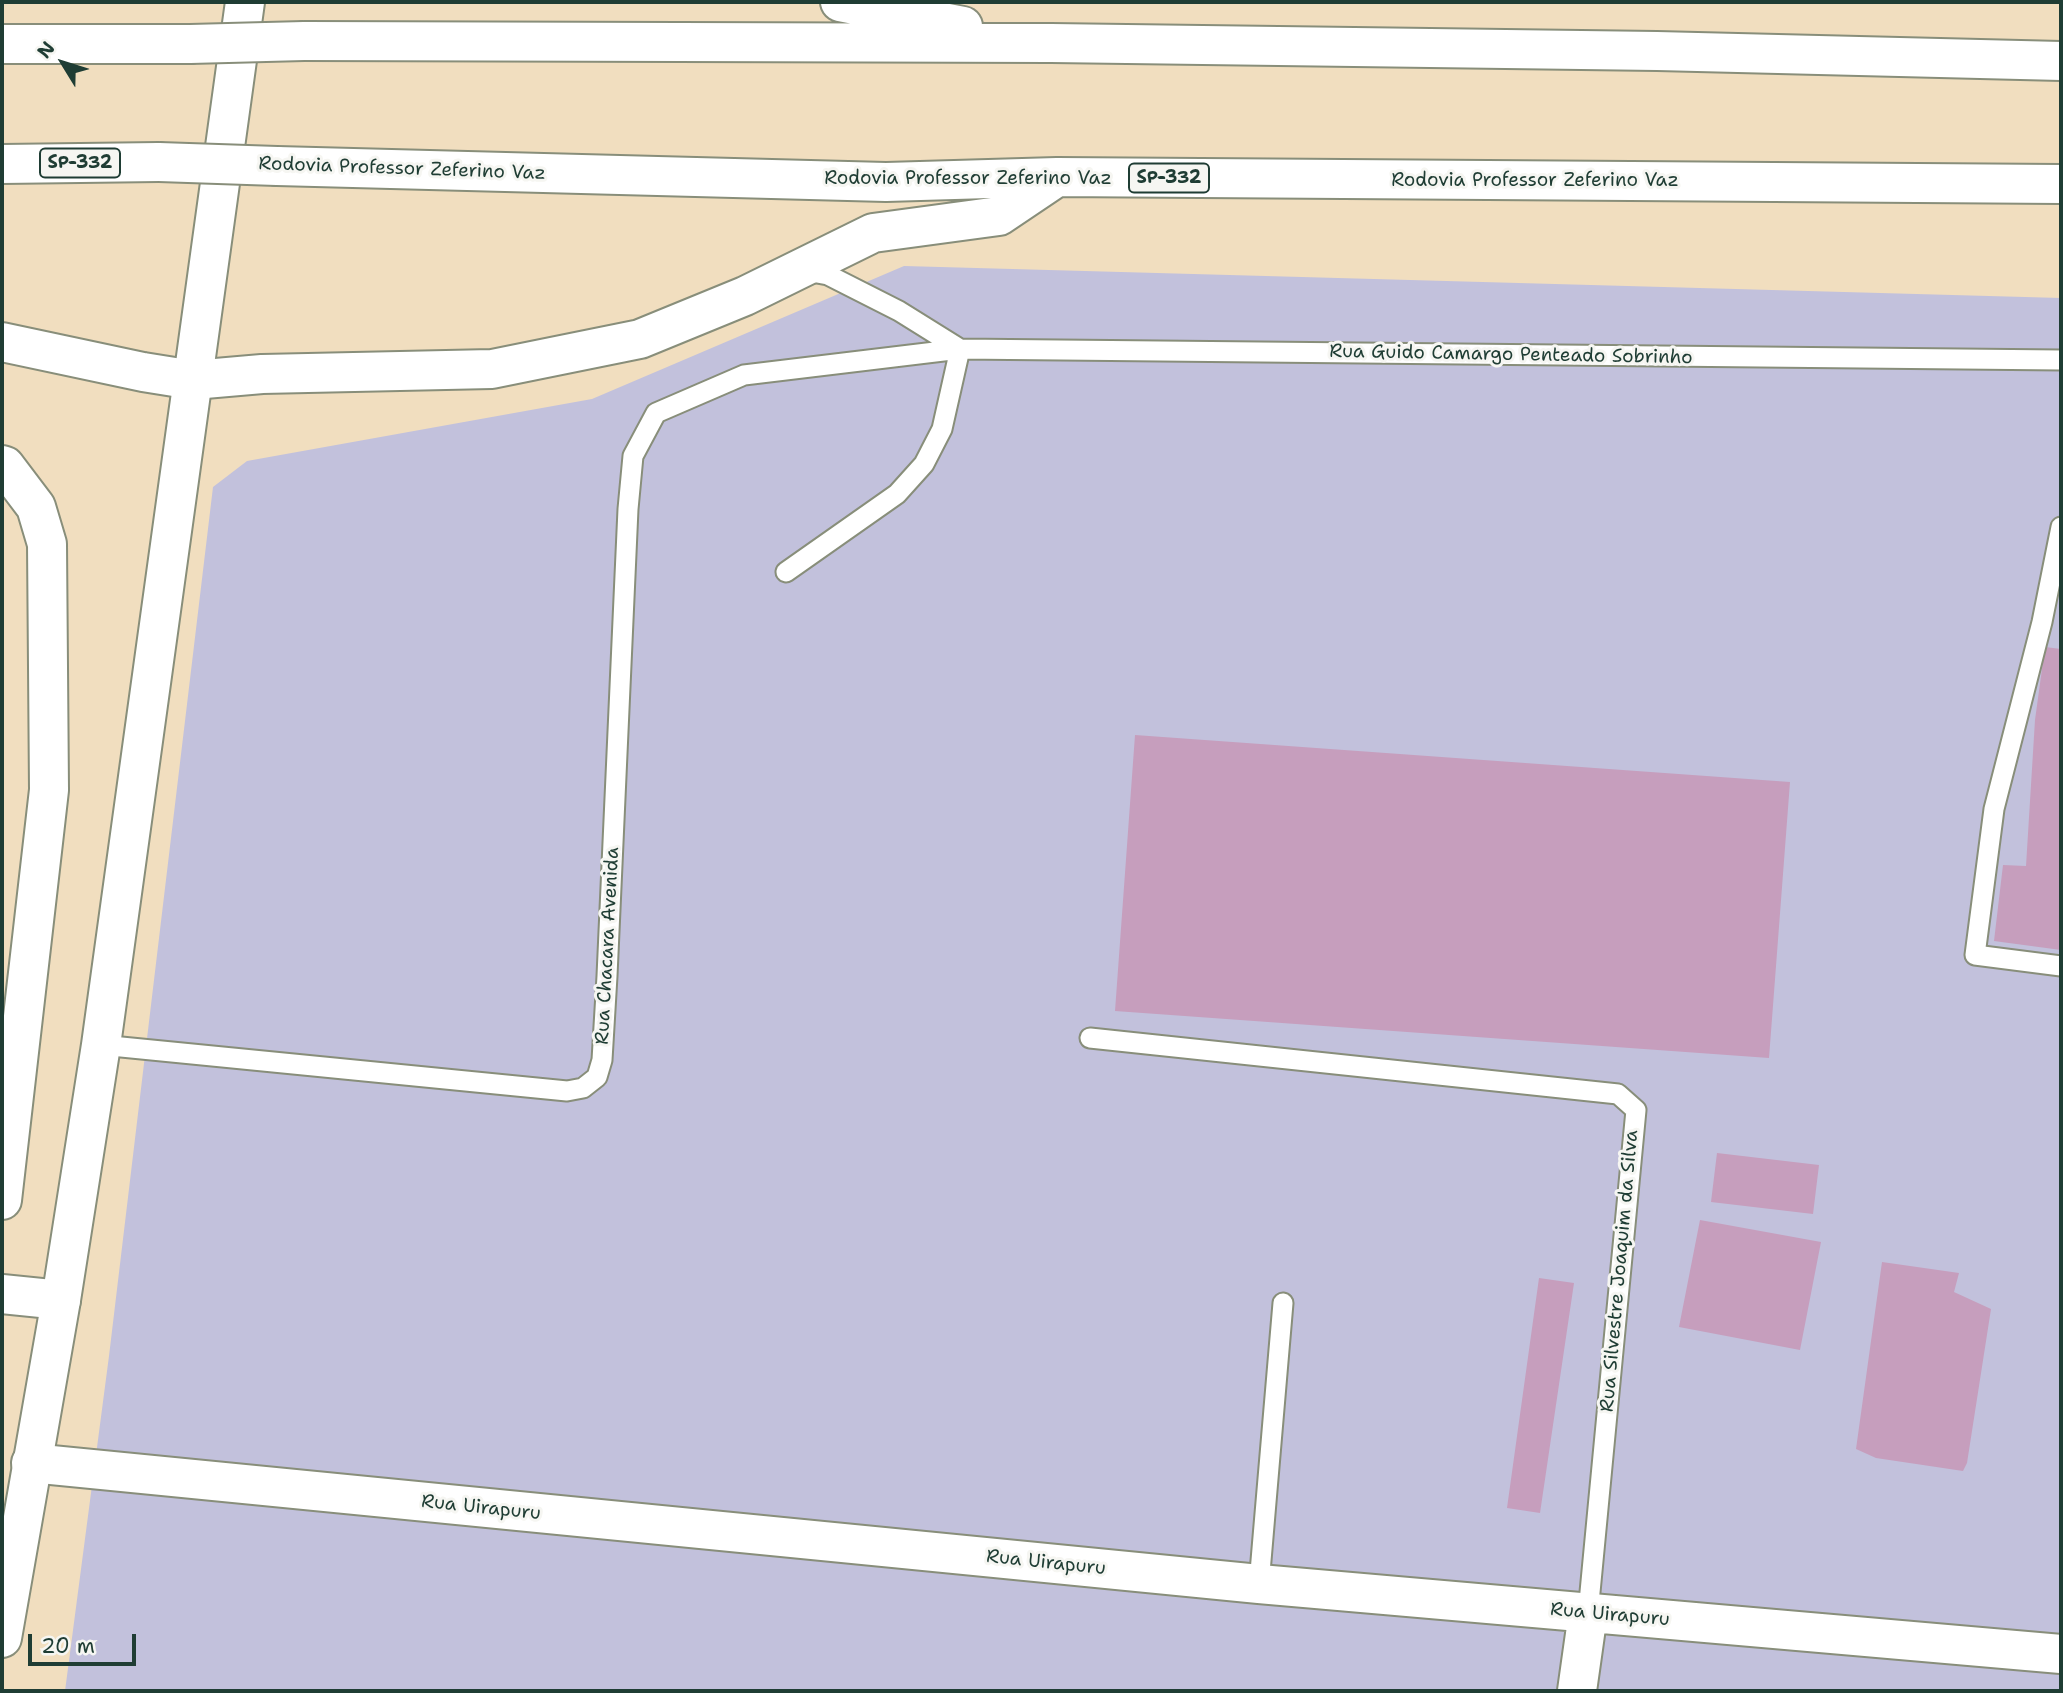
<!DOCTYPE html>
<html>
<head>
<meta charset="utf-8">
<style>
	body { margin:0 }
	#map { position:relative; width:2063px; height:1693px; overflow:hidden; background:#f1debf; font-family:"Shantell Sans",sans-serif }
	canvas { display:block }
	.frame { position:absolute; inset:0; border:4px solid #1f3d34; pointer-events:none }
	.north { position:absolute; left:28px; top:28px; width:70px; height:70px; -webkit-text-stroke:5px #f6f6f2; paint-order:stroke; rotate:308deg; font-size:19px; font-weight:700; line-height:28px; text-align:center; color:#1f3d34 }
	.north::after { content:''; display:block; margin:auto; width:24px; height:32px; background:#1f3d34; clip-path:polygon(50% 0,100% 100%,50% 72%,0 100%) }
	.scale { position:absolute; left:28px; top:1634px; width:108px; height:32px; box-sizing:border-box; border:4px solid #1f3d34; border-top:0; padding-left:9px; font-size:21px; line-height:24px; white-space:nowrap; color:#1f3d34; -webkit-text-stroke:5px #f6f6f2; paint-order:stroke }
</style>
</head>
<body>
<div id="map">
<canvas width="2063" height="1693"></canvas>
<div class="frame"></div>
<div class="north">N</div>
<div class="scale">20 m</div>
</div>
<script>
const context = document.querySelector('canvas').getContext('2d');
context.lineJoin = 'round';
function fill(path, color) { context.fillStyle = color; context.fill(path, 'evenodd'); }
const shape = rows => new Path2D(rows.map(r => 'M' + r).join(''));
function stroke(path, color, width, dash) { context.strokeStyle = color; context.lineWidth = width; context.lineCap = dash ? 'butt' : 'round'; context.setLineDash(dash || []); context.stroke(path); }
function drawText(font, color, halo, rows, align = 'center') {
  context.font = font + ' "Shantell Sans",sans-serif'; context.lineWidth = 6; context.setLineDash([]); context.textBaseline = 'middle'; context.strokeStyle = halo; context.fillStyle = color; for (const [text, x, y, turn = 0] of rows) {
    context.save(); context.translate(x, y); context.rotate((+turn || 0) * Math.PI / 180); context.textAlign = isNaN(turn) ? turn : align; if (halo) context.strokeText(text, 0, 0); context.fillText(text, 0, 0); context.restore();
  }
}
fill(shape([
	[904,266,2061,298,2061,1691,65,1691,109,1356,213,487,247,461,592,399]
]), '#c2c1dc');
fill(shape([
	[2045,647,2061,649,2061,950,1994,941,2003,865,2026,866,2035,720],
	[1135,735,1790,782,1769,1058,1115,1011],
	[1717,1153,1819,1165,1813,1214,1711,1202],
	[1700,1220,1821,1242,1800,1350,1679,1327],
	[1882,1262,1959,1273,1954,1292,1991,1309,1967,1463,1963,1471,1876,1458,1856,1449],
	[1539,1278,1574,1283,1540,1513,1507,1508]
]), '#c69ebd');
const lane = shape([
	[806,271,828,275,899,311,960,349],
	[2061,527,2042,622,1994,809,1975,955,2061,966],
	[786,572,897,494,924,464,942,429,960,349],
	[1090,1038,1618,1094,1636,1110,1588,1613],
	[101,1045,567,1091,583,1088,597,1077,602,1060,607,976,628,509,633,456,656,413,744,375,960,349,2061,360],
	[1259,1584,1283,1303]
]);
const street = shape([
	[2,465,5,466,36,507,47,544,49,790,2,1200],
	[2,1294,61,1300],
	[31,1463,1259,1584,2061,1654],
	[1577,1691,1588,1613]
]);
const secondary = shape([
	[2,1638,61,1300,101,1045,245,2]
]);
const highway = shape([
	[840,2,963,26],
	[304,41,1051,43,1657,51,2061,61],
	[2,44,190,44],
	[2,164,159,162],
	[277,166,886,182,1057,177,2061,184],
	[2,342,143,372,193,380,262,374,492,369,640,339,745,296,873,233,999,216,1057,177]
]);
stroke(lane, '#888e7a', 23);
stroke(street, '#888e7a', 42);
stroke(secondary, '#888e7a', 42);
stroke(highway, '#888e7a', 42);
stroke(lane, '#fff', 19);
stroke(street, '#fff', 38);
stroke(secondary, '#fff', 38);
stroke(highway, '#fff', 38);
const highwayBridge = shape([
	[190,44,304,41],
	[159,162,277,166]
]);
stroke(highwayBridge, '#888e7a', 42, []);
stroke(highwayBridge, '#fff', 38);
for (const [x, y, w] of [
	[80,163,80],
	[1169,178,80]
]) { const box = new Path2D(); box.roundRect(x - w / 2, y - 14.5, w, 29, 5); context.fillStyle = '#f6f6f2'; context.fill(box); stroke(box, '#1f3d34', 2); }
drawText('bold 18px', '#1f3d34', null, [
	["SP-332",80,163],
	["SP-332",1169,178]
]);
drawText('19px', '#1f3d34', '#f6f6f2', [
	["Rodovia Professor Zeferino Vaz",402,169,2],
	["Rodovia Professor Zeferino Vaz",968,179],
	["Rodovia Professor Zeferino Vaz",1535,181],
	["Rua Guido Camargo Penteado Sobrinho",1511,355,1],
	["Rua Chacara Avenida",608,946,-87],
	["Rua Silvestre Joaquim da Silva",1620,1271,-85],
	["Rua Uirapuru",481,1508,6],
	["Rua Uirapuru",1046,1563,6],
	["Rua Uirapuru",1610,1615,5]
]);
</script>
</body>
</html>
